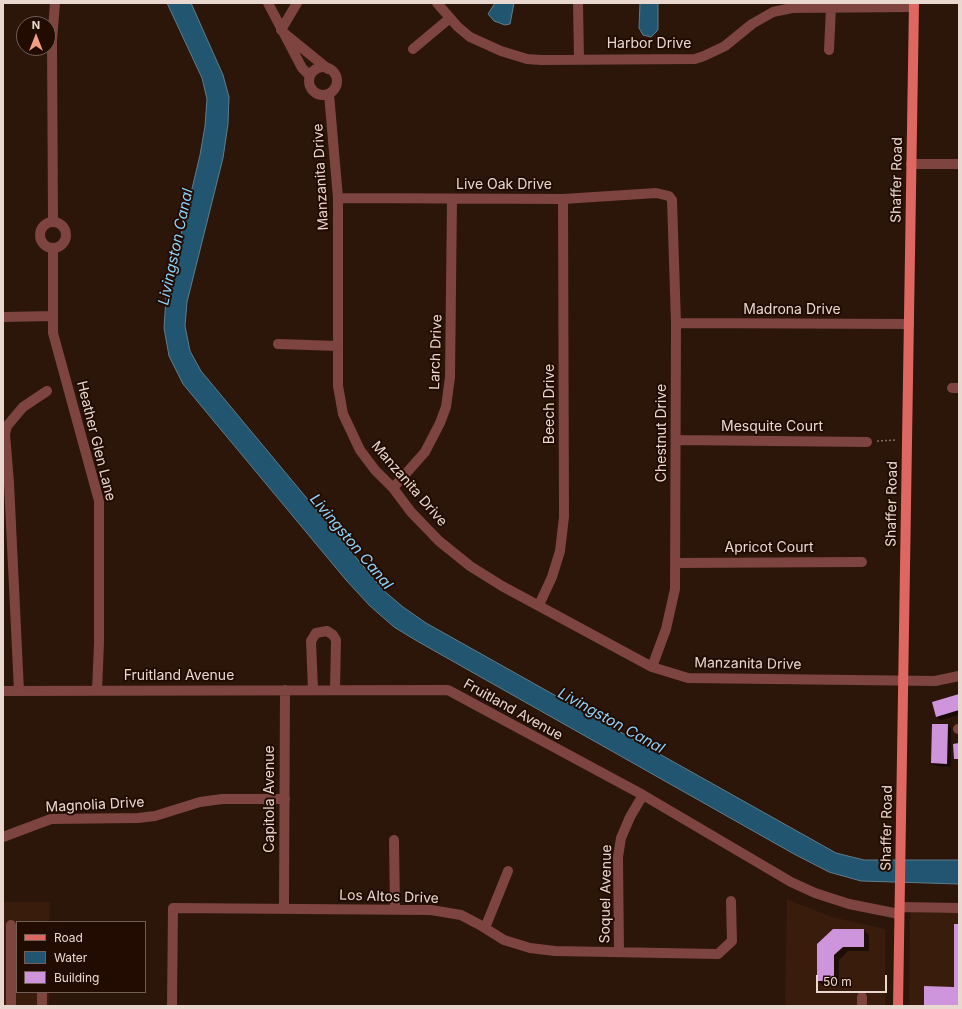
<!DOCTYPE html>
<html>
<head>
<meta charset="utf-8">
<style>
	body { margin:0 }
	#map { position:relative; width:962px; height:1009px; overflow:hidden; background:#2c1509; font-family:Inter,sans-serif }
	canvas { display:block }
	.frame { position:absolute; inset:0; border:4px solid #e8d8cf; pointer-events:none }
	.legend { position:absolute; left:16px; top:921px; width:130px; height:72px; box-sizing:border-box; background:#220c02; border:1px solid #715e54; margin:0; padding:5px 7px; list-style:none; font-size:12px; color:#e8d8cf }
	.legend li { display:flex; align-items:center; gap:8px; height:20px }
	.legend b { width:20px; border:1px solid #715e54 }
	.north { position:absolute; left:16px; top:16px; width:40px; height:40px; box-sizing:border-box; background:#220c02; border:1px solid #715e54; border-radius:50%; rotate:0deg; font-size:11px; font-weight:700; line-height:16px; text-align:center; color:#e8d8cf }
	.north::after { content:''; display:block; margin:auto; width:14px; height:18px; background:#f3a082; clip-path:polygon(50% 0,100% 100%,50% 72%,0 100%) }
	.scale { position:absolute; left:816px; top:975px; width:71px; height:18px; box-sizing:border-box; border:2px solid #e8d8cf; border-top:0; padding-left:5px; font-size:12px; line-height:14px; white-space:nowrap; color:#e8d8cf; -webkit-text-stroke:3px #220c02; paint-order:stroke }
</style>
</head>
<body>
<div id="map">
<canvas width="962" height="1009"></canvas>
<div class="frame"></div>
<ul class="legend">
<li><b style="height:5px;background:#de6761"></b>Road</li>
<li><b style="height:11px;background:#225670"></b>Water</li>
<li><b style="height:11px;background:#ce95dc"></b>Building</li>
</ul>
<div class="north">N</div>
<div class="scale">50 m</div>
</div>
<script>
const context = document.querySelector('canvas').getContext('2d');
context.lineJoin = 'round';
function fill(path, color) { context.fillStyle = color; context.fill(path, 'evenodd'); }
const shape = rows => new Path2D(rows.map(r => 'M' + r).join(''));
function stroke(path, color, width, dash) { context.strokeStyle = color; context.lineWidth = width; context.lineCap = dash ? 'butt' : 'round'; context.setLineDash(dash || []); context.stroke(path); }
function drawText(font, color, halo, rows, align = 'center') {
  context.font = font + ' Inter,sans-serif'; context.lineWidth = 4; context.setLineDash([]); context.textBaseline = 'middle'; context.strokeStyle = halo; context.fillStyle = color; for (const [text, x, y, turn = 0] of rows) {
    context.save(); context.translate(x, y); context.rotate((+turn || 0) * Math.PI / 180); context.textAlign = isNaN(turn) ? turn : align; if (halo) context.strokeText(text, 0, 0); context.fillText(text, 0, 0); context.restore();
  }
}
fill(shape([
	[787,899,832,917,885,929,885,1006,608,1006,785,1005],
	[3,902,50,902,49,922,17,922,17,992,49,992,49,1006,3,1006],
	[910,903,959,904,959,1006,909,1006]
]), '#391c0b');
const water = shape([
	[167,3,191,3,223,75,229,97,228,124,223,158,187,302,185,326,190,351,201,371,383,590,403,607,426,623,836,853,864,860,959,860,959,884,861,881,829,872,794,854,417,641,394,627,370,606,346,580,183,384,169,356,164,328,166,298,200,155,205,126,207,99,202,78,167,3],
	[495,3,514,3,510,24,505,25,494,21,488,14,495,3],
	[640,3,658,3,658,30,651,37,643,35,639,28,640,3]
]);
fill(water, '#225670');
stroke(water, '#5d7d8c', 1);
fill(shape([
	[959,695,959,715,941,720,937,717],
	[948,725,951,728,951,767,936,766,932,763],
	[864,930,869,935,869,951,848,951,839,960,839,986,823,986,818,981,818,944]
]), '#0007');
fill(shape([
	[959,694,959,710,936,717,932,702],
	[932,724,948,724,947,764,931,763],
	[959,743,959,759,954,759,953,744],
	[954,924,959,924,959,1006,924,1006,924,986,954,987],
	[833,929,864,929,864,947,843,947,834,955,834,981,817,981,817,944]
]), '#ce95dc');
stroke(shape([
	[877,441,897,440]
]), '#806c61', 1.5, [2, 2]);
stroke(shape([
	[268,3,302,68,310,76],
	[437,3,458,27,470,37,501,51,527,59,541,60,695,59,704,56,725,46,752,24,773,12,792,8,914,7],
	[578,3,579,59],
	[281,30,297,3],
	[285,34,328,69],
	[413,49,450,18],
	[829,50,831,7],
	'309 81a14 14 0 1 1 28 0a14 14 0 1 1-28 0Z',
	[329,94,338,198,338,386,343,414,360,450,375,470,393,488,411,512,439,541,470,566,502,586,652,667,688,678,935,681,959,676],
	[911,164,959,164],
	[338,198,563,199,656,193,669,196,672,200,676,323,675,589,666,629,652,667],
	[53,222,52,41,55,3],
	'40 235a13 13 0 1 1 26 0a13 13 0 1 1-26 0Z',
	[53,248,53,333,99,501,99,642,97,691],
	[3,317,53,316],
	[676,323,909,324],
	[278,344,338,346],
	[952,388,959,388],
	[677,440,867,442],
	[3,477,9,483,19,691],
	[9,483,5,434,7,426,23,407,47,391],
	[393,488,425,452,440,423,446,407,450,377,452,199],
	[676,563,862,562],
	[539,605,552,577,560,551,564,517,563,199],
	[313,690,311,641,316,633,327,631,333,635,336,640,335,690],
	[3,691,448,690,643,795,791,882,815,893,849,904,899,914],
	[958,729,959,729],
	[3,837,51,819,138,818,155,816,200,802,222,799,285,799],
	[394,840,395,909],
	[900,907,959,908],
	[284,909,285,690],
	[485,928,508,871],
	[619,951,618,857,621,838,630,817,643,795],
	[42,992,42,1006],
	[11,1006,11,925],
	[172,1006,173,908,431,910,461,915,480,925,504,940,530,948,555,951,718,954,732,941,731,901],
	[862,1006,862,997]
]), '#7d4440', 10);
stroke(shape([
	[898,1006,914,3]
]), '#de6761', 10);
drawText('14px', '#e8d8cf', '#220c02', [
	["Harbor Drive",649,44],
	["Manzanita Drive",321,177,-93],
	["Shaffer Road",897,180,-89],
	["Live Oak Drive",504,185],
	["Madrona Drive",792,310],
	["Larch Drive",436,352,-88],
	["Beech Drive",550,404,-90],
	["Mesquite Court",772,427],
	["Chestnut Drive",662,433,-90],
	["Heather Glen Lane",96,441,76],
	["Manzanita Drive",409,484,49],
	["Shaffer Road",892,504,-89],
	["Apricot Court",769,548],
	["Manzanita Drive",748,664,1],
	["Fruitland Avenue",179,676],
	["Fruitland Avenue",513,710,29],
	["Capitola Avenue",270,799,-90],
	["Magnolia Drive",95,805,-3],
	["Shaffer Road",887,828,-89],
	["Soquel Avenue",606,894,-89],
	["Los Altos Drive",389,897,2]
]);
drawText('italic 15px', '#8dd2f8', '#220c02', [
	["Livingston Canal",176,247,-78],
	["Livingston Canal",351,542,50],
	["Livingston Canal",611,721,29]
]);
</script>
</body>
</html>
